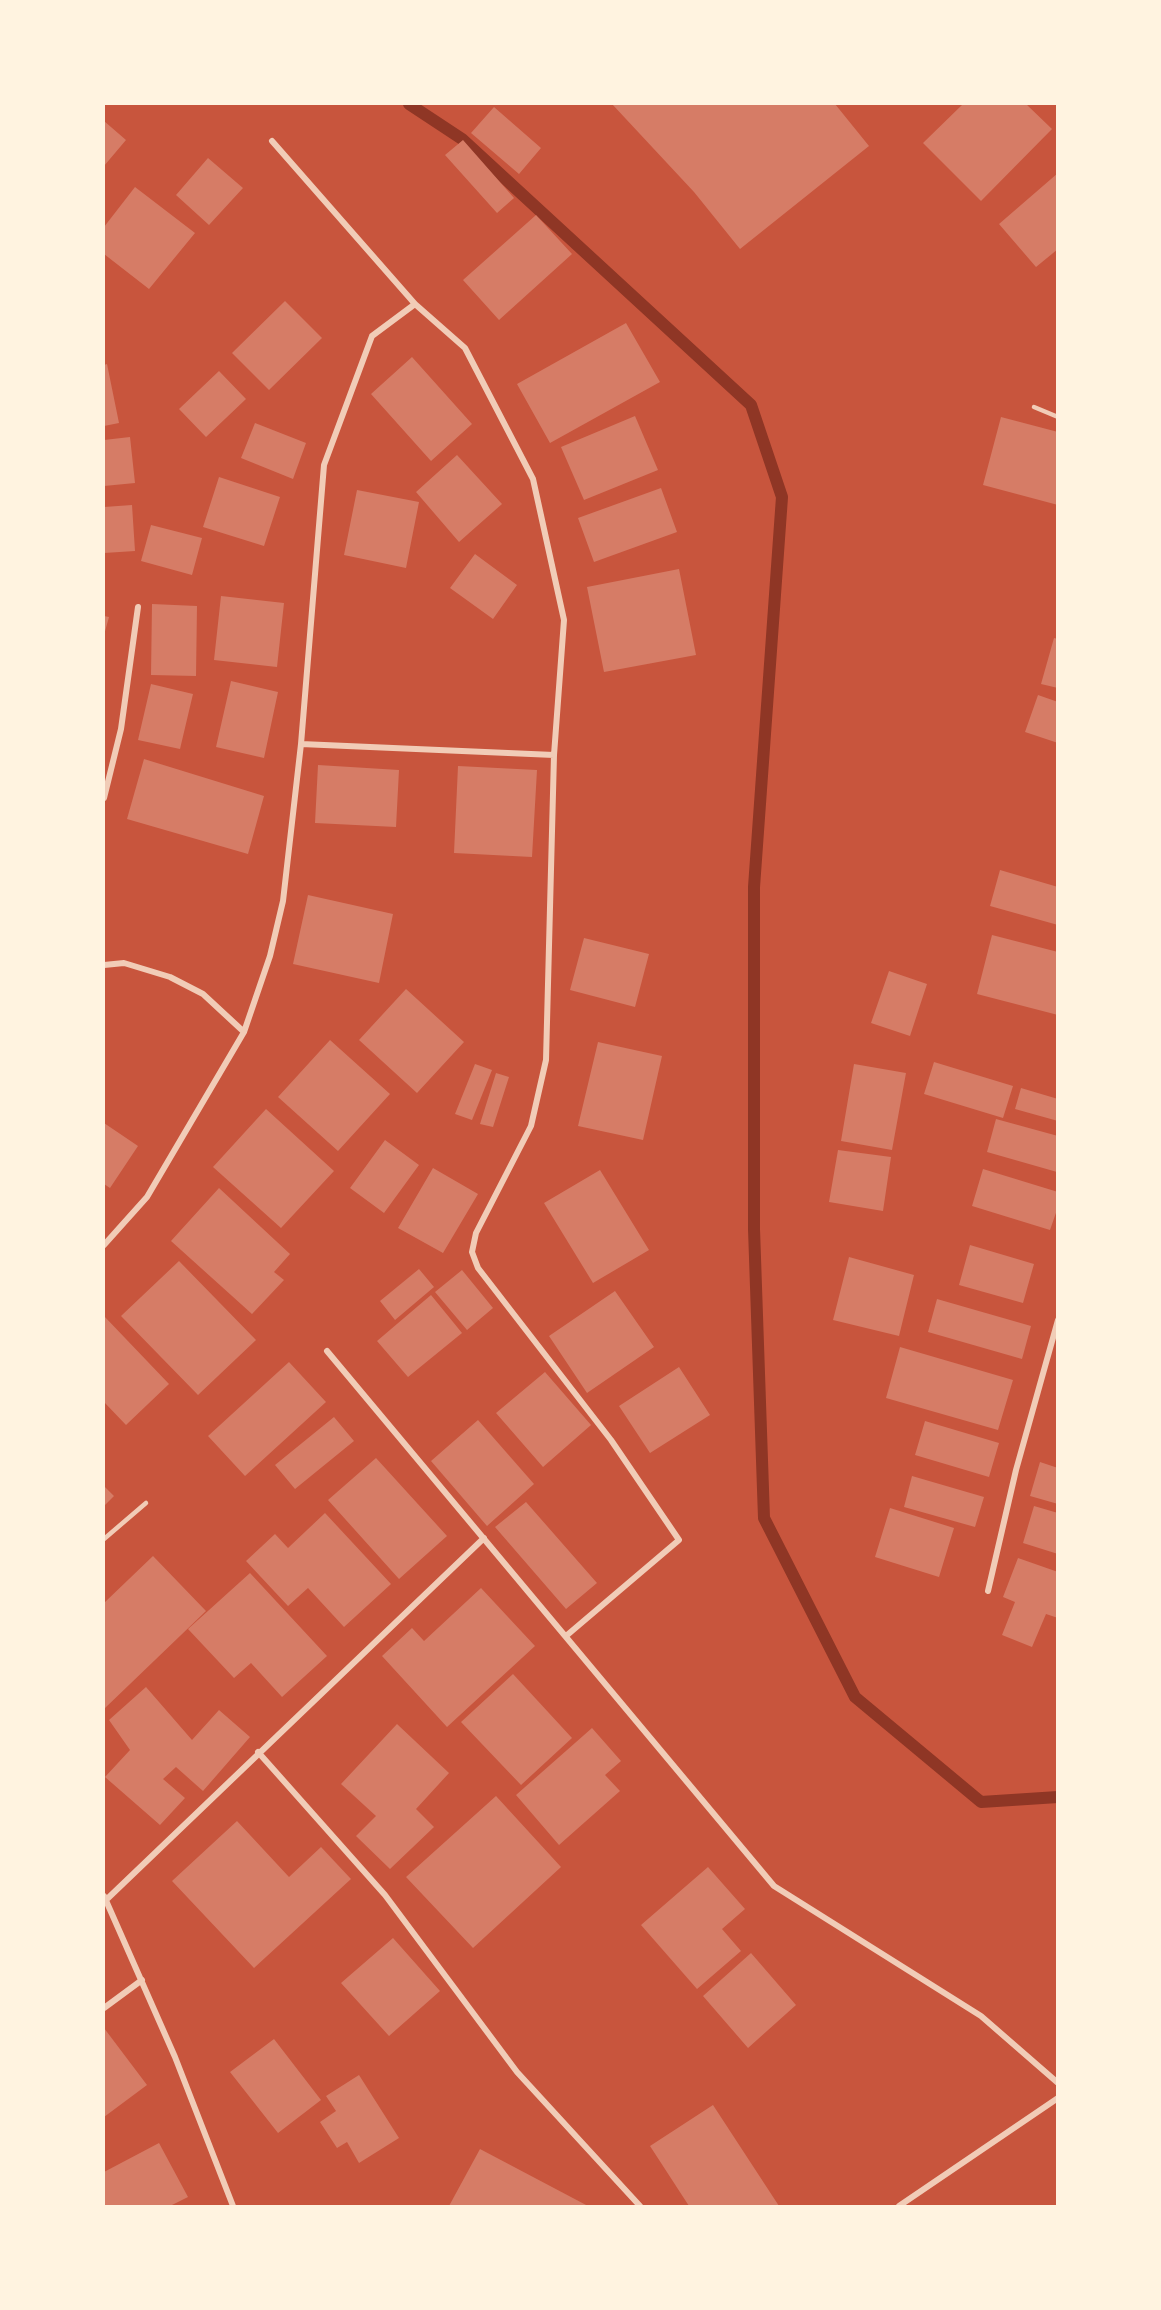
<!DOCTYPE html>
<html>
<head>
<meta charset="utf-8">
<style>
	body { margin:0 }
	#map { position:relative; width:1161px; height:2310px; overflow:hidden; background:#c8553d; font-family:"Varela Round",sans-serif }
	canvas { display:block }
	.frame { position:absolute; inset:0; border:105px solid #fff3e0; pointer-events:none }
</style>
</head>
<body>
<div id="map">
<canvas width="1161" height="2310"></canvas>
<div class="frame"></div>
</div>
<script>
const context = document.querySelector('canvas').getContext('2d');
context.lineJoin = 'round';
const shape = rows => new Path2D(rows.map(r => 'M' + r).join(''));
function stroke(path, color, width, dash) { context.strokeStyle = color; context.lineWidth = width; context.lineCap = dash ? 'butt' : 'round'; context.setLineDash(dash || []); context.stroke(path); }
function fill(path, color) { context.fillStyle = color; context.fill(path, 'evenodd'); }
stroke(shape([
	[409,104,462,139,751,405,782,497,754,887,754,1229,764,1518,855,1697,981,1802,1058,1797]
]), '#8f3625', 12);
fill(shape([
	[612,104,835,104,869,146,740,249,694,192],
	[963,104,1026,104,1052,129,981,201,923,143],
	[494,107,541,148,519,174,471,133],
	[104,121,126,140,104,166],
	[463,140,514,198,497,213,445,155],
	[208,158,243,188,209,225,176,195],
	[1058,173,1058,249,1036,267,999,224],
	[135,187,195,233,149,289,104,254,104,227],
	[536,215,572,254,499,320,463,280],
	[285,301,322,338,269,390,232,353],
	[626,323,660,382,550,443,517,384],
	[412,357,472,424,431,461,371,394],
	[107,364,119,423,104,426,104,365],
	[219,371,246,399,206,437,179,409],
	[635,416,658,470,584,500,561,447],
	[1001,417,1058,432,1058,505,983,485],
	[255,423,306,443,293,479,241,458],
	[130,437,135,483,104,486,104,440],
	[457,455,502,504,459,542,416,492],
	[219,477,280,497,264,546,203,527],
	[661,488,677,532,594,562,578,518],
	[357,490,419,502,406,568,344,555],
	[132,505,135,551,104,553,104,507],
	[151,525,202,538,192,575,141,561],
	[475,554,517,585,493,619,450,588],
	[679,569,696,655,604,672,587,587],
	[221,596,284,603,277,667,214,660],
	[152,604,197,606,196,676,151,675],
	[104,616,109,617,104,635],
	[1054,638,1058,639,1058,688,1041,684],
	[231,681,278,692,264,758,216,747],
	[151,684,193,694,180,749,138,740],
	[1038,695,1058,702,1058,743,1025,732],
	[144,759,264,796,248,854,127,819],
	[318,765,399,770,396,827,315,823],
	[458,766,537,770,532,857,454,853],
	[1000,870,1058,887,1058,925,990,906],
	[308,895,393,914,379,983,293,964],
	[992,935,1058,952,1058,1015,977,994],
	[584,938,649,954,635,1007,570,990],
	[889,971,927,984,910,1036,871,1023],
	[406,989,464,1042,417,1093,359,1040],
	[330,1040,390,1094,338,1151,278,1097],
	[598,1042,662,1056,643,1140,578,1126],
	[934,1062,1013,1086,1003,1118,924,1094],
	[475,1064,492,1070,472,1120,455,1114],
	[854,1064,906,1073,892,1150,841,1141],
	[496,1073,509,1077,493,1127,480,1124],
	[1021,1088,1058,1099,1058,1121,1015,1109],
	[266,1109,334,1171,281,1228,213,1167],
	[996,1119,1058,1136,1057,1172,987,1152],
	[104,1123,138,1146,110,1188,104,1184],
	[385,1140,419,1165,384,1213,350,1188],
	[838,1150,891,1157,883,1211,829,1202],
	[433,1168,478,1194,443,1253,398,1228],
	[983,1169,1058,1192,1058,1207,1050,1230,972,1206],
	[600,1170,649,1250,593,1283,544,1203],
	[219,1188,290,1254,274,1272,284,1280,252,1314,171,1241],
	[970,1245,1034,1264,1023,1303,959,1285],
	[849,1257,914,1275,899,1336,833,1320],
	[179,1261,256,1340,198,1395,121,1316],
	[419,1269,434,1287,395,1320,380,1301],
	[462,1270,493,1308,467,1330,435,1292],
	[615,1291,654,1347,587,1393,549,1336],
	[431,1295,462,1333,408,1377,377,1341],
	[937,1299,1031,1326,1022,1359,928,1332],
	[104,1316,169,1384,126,1425,104,1402],
	[900,1347,1013,1380,998,1430,886,1398],
	[289,1362,326,1402,245,1476,208,1436],
	[679,1367,710,1415,650,1453,619,1406],
	[545,1372,591,1425,543,1467,496,1413],
	[334,1417,354,1441,295,1489,275,1465],
	[478,1420,534,1484,487,1526,431,1461],
	[925,1421,999,1443,989,1477,915,1455],
	[376,1458,447,1536,399,1579,328,1500],
	[1040,1462,1058,1468,1058,1504,1030,1496],
	[912,1476,984,1497,975,1527,904,1507],
	[104,1486,114,1496,104,1506],
	[526,1502,597,1583,566,1609,495,1527],
	[1034,1506,1058,1513,1058,1554,1023,1543],
	[890,1508,954,1528,939,1577,875,1557],
	[325,1513,391,1584,344,1627,308,1588,288,1606,246,1561,275,1534,288,1548],
	[153,1556,206,1611,104,1709,104,1603],
	[1018,1558,1058,1572,1058,1618,1046,1614,1032,1647,1002,1635,1015,1602,1003,1597],
	[250,1573,327,1656,282,1697,251,1663,234,1678,188,1629],
	[481,1588,535,1646,447,1727,382,1656,412,1628,424,1641],
	[513,1674,572,1738,521,1785,461,1722],
	[146,1687,192,1740,219,1710,250,1737,203,1791,176,1767,163,1779,185,1798,160,1825,105,1777,130,1750,109,1720],
	[397,1724,449,1773,416,1809,434,1827,390,1869,356,1836,376,1816,341,1784],
	[592,1728,621,1761,605,1775,620,1791,559,1845,516,1795],
	[496,1796,561,1867,473,1948,406,1877],
	[237,1821,289,1877,321,1847,351,1879,254,1968,172,1881],
	[708,1867,745,1909,722,1929,741,1951,697,1989,641,1925],
	[393,1938,440,1991,389,2036,341,1983],
	[751,1953,796,2005,748,2048,703,1996],
	[104,2028,147,2085,104,2117],
	[274,2039,321,2100,278,2133,230,2072],
	[359,2075,399,2138,359,2163,347,2142,337,2148,320,2122,336,2111,326,2096],
	[713,2105,779,2206,689,2206,650,2146],
	[159,2143,188,2197,170,2206,104,2206,104,2172],
	[480,2149,588,2206,449,2206]
]), '#d67c66');
stroke(shape([
	[1034,407,1058,417],
	[104,1539,146,1503]
]), '#f1ccb7', 4.5);
stroke(shape([
	[272,141,415,304,465,348,533,479,564,620,554,755,546,1060,531,1126,476,1233,472,1252,478,1268,611,1440,679,1540,566,1636],
	[301,744,554,755],
	[104,798,121,729,138,607],
	[104,965,124,963,170,977,203,994,244,1032],
	[104,1245,147,1197,244,1032,270,956,283,901,301,744,324,465,372,336,415,304],
	[327,1351,774,1886,981,2016,1058,2083],
	[988,1591,1016,1470,1058,1320],
	[258,1752,385,1895,517,2072,640,2206],
	[104,1896,175,2057,233,2206],
	[106,1900,484,1538],
	[104,2008,142,1980],
	[899,2206,1058,2098]
]), '#f1ccb7', 6);
</script>
</body>
</html>
